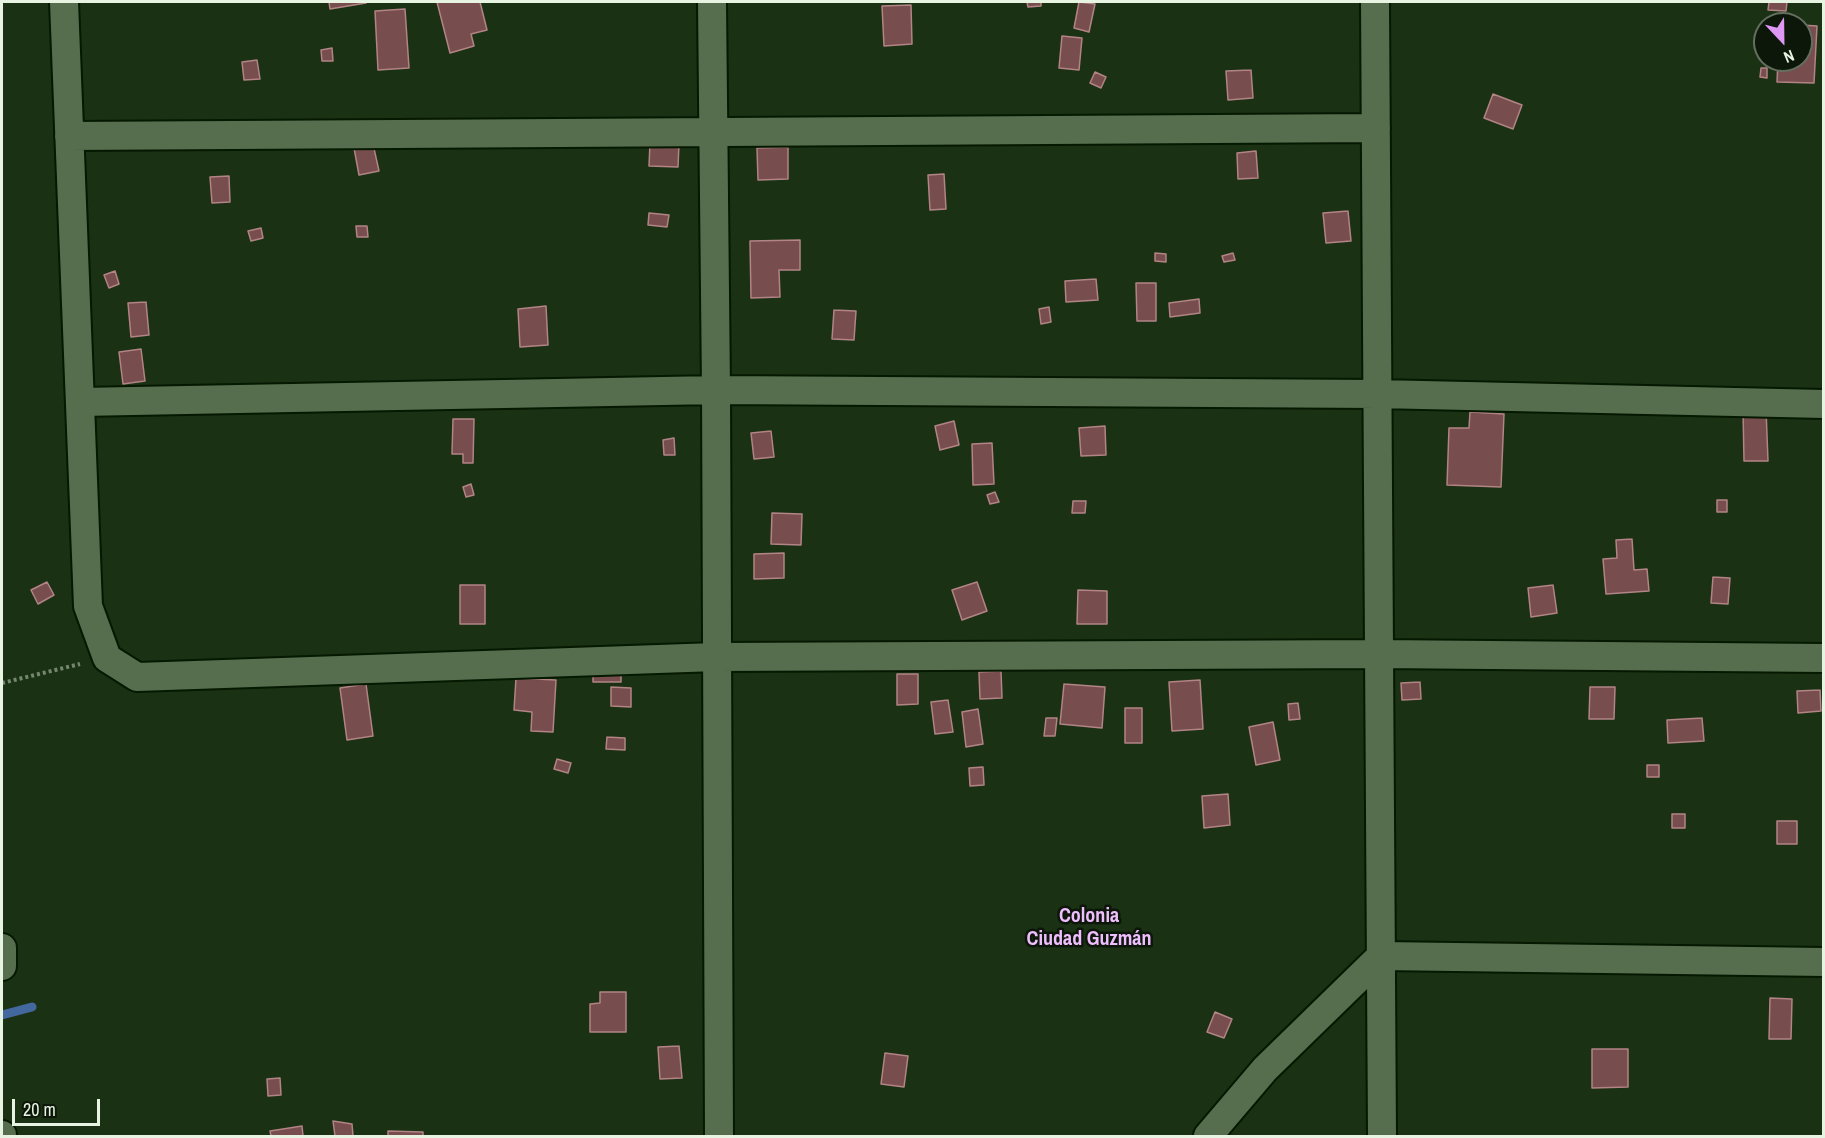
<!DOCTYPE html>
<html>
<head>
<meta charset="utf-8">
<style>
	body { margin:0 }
	#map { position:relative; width:1825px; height:1138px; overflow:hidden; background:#1b3114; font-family:"Archivo Narrow",sans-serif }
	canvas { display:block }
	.frame { position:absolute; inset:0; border:3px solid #e6f4e1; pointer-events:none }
	.north { position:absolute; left:1753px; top:12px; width:60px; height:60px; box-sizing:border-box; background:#0c1609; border:2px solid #636f5f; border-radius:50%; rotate:158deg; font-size:16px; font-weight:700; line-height:24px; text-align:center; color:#e6f4e1 }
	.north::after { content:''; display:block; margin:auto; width:21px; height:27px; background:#de98f3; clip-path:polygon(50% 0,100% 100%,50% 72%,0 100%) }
	.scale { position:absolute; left:12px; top:1099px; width:88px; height:27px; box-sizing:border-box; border:3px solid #e6f4e1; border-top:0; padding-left:8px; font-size:18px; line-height:21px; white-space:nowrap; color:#e6f4e1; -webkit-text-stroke:4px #0c1609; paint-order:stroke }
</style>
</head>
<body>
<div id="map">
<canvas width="1825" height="1138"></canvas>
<div class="frame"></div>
<div class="north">N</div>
<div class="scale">20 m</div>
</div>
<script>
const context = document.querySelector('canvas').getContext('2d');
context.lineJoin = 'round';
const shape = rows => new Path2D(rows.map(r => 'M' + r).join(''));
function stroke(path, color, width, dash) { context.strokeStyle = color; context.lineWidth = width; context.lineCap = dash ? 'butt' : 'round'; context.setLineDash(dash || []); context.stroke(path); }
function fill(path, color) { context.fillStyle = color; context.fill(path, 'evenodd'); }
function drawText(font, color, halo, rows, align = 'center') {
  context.font = font + ' "Archivo Narrow",sans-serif'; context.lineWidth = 5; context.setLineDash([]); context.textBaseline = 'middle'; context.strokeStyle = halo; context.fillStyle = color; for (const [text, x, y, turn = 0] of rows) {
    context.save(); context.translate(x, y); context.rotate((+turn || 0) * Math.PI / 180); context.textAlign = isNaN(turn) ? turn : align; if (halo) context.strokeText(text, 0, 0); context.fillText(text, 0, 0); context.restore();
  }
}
stroke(shape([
	[2,1015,32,1007]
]), '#43689e', 9);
const building = shape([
	[329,2,365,2,366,3,330,9,329,2],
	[437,2,480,2,487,30,471,34,474,46,450,53,437,2],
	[1027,2,1041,2,1041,6,1028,7,1027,2],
	[1079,2,1095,4,1089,32,1074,28,1079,2],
	[1769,2,1787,2,1786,11,1768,10,1769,2],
	[911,5,912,44,884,46,882,6,911,5],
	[405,9,409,68,378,70,375,11,405,9],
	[1801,25,1817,26,1814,83,1777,82,1778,60,1801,60,1801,25],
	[1062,36,1082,38,1079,70,1059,68,1062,36],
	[332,48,333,61,322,61,321,50,332,48],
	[257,60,260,79,244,80,242,62,257,60],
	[1761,68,1767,68,1767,78,1760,77,1761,68],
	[1251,70,1253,98,1228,100,1226,71,1251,70],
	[1095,72,1106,77,1101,88,1090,83,1095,72],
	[1493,94,1522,105,1513,129,1484,118,1493,94],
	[650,143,679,144,678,167,649,166,650,143],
	[373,144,379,171,359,175,354,148,373,144],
	[788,147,788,179,758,180,757,148,788,147],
	[1256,151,1258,178,1238,179,1237,153,1256,151],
	[944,174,946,209,930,210,928,175,944,174],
	[229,176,230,202,212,203,210,177,229,176],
	[1348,211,1351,241,1326,243,1323,213,1348,211],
	[649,213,669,215,667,227,648,225,649,213],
	[356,226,367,226,368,237,357,237,356,226],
	[261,228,263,238,251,241,248,231,261,228],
	[800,240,800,270,779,270,780,297,751,298,750,241,800,240],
	[1155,253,1166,254,1166,262,1155,261,1155,253],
	[1233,253,1235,260,1224,262,1222,256,1233,253],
	[115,271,119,284,109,288,104,275,115,271],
	[1096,279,1098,300,1066,302,1065,281,1096,279],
	[1136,283,1156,283,1156,321,1137,321,1136,283],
	[1199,299,1200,313,1170,317,1169,303,1199,299],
	[146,302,149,335,131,337,128,303,146,302],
	[546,306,548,345,520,347,518,309,546,306],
	[1049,307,1051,322,1041,324,1039,309,1049,307],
	[834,310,856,311,854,340,832,339,834,310],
	[141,349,145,381,123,384,119,352,141,349],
	[1766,409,1768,461,1744,461,1743,410,1766,409],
	[1470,412,1504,414,1501,487,1447,485,1449,428,1469,428,1470,412],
	[453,419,474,419,473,463,463,463,463,454,452,454,453,419],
	[954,421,959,445,940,450,935,426,954,421],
	[1105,426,1106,455,1081,456,1079,428,1105,426],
	[771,431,774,457,754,459,751,433,771,431],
	[674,438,675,455,664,455,663,440,674,438],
	[992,443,994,484,973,485,972,444,992,443],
	[471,484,474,495,466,497,463,487,471,484],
	[995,492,999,502,990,504,987,495,995,492],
	[1717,500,1727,500,1727,512,1717,512,1717,500],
	[1073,501,1086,501,1085,513,1072,513,1073,501],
	[772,513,802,514,801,545,771,544,772,513],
	[1632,539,1634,570,1647,569,1649,591,1606,594,1603,559,1617,558,1616,540,1632,539],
	[784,553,784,578,754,579,754,554,784,553],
	[1713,577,1730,578,1728,604,1711,603,1713,577],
	[47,582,54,595,38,604,31,590,47,582],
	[977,582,987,611,962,620,952,590,977,582],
	[460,585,485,585,485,624,460,624,460,585],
	[1553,585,1557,613,1531,617,1528,588,1553,585],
	[1078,590,1107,591,1107,624,1077,624,1078,590],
	[621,666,621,682,593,682,593,667,621,666],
	[1001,671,1002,698,980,699,979,672,1001,671],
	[897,674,918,674,918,704,897,705,897,674],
	[516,678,556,680,553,732,531,731,532,712,514,710,516,678],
	[1200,680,1203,729,1172,731,1169,682,1200,680],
	[1420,682,1421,699,1402,700,1401,683,1420,682],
	[366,684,373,736,347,740,340,688,366,684],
	[1064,684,1105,687,1102,728,1060,724,1064,684],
	[611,687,631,688,631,707,611,706,611,687],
	[1590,687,1615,687,1614,719,1589,719,1590,687],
	[1820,690,1821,711,1798,713,1797,691,1820,690],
	[948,700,953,732,935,734,931,702,948,700],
	[1298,703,1300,719,1289,720,1288,704,1298,703],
	[1125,708,1142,708,1142,743,1125,743,1125,708],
	[978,709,983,744,966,747,962,712,978,709],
	[1046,718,1057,718,1055,736,1044,736,1046,718],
	[1702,718,1704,741,1668,743,1667,720,1702,718],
	[1273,722,1280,760,1256,765,1249,727,1273,722],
	[607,737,625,738,625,750,606,749,607,737],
	[557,759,571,763,568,773,554,769,557,759],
	[1647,765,1659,765,1659,777,1647,777,1647,765],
	[983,767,984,785,970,786,969,768,983,767],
	[1228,794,1230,825,1204,828,1202,796,1228,794],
	[1672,814,1685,814,1685,828,1672,828,1672,814],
	[1777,821,1797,821,1797,844,1777,844,1777,821],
	[600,992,626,992,626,1032,590,1032,590,1004,600,1003,600,992],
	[1770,998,1792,999,1791,1039,1769,1039,1770,998],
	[1215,1012,1232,1019,1224,1038,1207,1032,1215,1012],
	[679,1046,682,1078,660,1079,658,1047,679,1046],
	[1592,1049,1628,1049,1628,1087,1592,1088,1592,1049],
	[885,1053,908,1056,904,1087,881,1084,885,1053],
	[280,1078,281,1095,268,1096,267,1079,280,1078],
	[333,1121,352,1124,353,1136,335,1136,333,1121],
	[302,1126,303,1136,271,1136,270,1131,302,1126],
	[388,1131,423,1132,423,1136,388,1136,388,1131]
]);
fill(building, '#774d4d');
stroke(building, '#b28485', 1.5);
const street = shape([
	[64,2,88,606,107,658,137,677,716,657,1379,654,1824,658],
	[712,2,716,390,719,1136],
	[1375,2,1382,1136],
	[69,136,1376,128],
	[80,402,716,390,1378,394,1824,404],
	[2,948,2,966],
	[2,1135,2,1136],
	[1208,1136,1265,1069,1381,956,1824,962]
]);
stroke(street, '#051800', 32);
stroke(shape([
	[2,683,80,664]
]), '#75876f', 4, [3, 3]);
stroke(street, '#566e4e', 28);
drawText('bold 20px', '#efbefe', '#0c1609', [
	["Colonia",1089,917],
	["Ciudad Guzmán",1089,940]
]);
</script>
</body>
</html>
